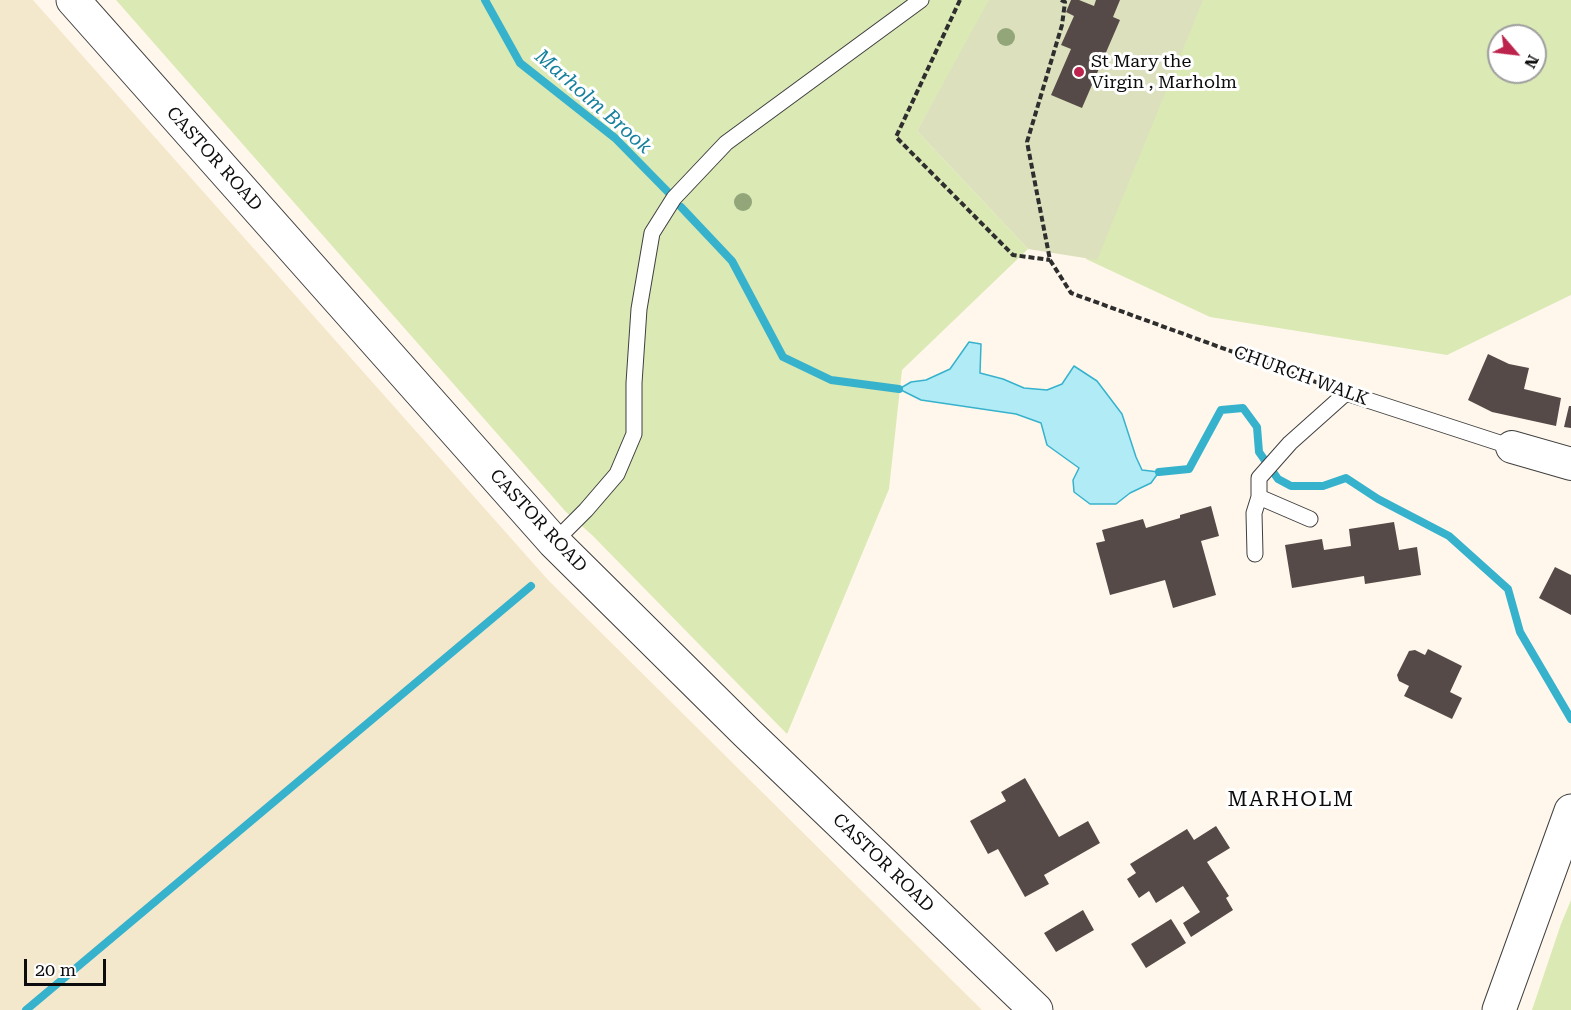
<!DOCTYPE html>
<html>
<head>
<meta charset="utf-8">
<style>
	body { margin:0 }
	#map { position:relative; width:1571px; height:1010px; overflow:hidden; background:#fff7eb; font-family:"Roboto Serif",serif }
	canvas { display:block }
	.north { position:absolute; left:1487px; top:24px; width:60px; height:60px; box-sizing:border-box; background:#fff; border:2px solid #9e9e9e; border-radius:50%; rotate:118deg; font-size:16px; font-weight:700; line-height:24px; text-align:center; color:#0c0c0c }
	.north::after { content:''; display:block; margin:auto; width:21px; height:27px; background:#bc244d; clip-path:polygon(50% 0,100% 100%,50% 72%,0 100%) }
	.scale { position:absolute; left:24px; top:959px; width:82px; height:27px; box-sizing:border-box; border:3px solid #0c0c0c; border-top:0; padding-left:8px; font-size:18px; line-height:21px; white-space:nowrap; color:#0c0c0c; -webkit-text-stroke:4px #fff; paint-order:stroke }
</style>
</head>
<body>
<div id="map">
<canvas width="1571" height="1010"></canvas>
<div class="north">N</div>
<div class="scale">20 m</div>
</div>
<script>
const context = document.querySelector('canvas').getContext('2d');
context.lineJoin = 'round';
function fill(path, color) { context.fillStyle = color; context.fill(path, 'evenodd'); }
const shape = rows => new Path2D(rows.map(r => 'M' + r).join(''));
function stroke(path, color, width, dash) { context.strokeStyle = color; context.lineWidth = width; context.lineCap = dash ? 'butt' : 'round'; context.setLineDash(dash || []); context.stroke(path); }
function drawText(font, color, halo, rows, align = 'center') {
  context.font = font + ' "Roboto Serif",serif'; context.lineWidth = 6; context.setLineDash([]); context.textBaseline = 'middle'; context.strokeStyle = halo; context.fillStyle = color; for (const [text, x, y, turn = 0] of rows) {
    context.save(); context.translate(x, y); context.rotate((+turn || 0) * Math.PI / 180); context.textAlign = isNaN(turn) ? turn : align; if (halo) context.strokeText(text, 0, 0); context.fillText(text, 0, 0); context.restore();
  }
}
fill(shape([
	[0,0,33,0,549,581,982,1010,0,1010]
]), '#f4e8cc');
fill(shape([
	[116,0,991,0,917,131,1028,249,902,370,889,489,787,734,592,535,566,512],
	[1196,0,1571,0,1571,295,1447,355,1210,317,1086,259],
	[1499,36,1535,36,1535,72,1499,72],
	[1571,900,1571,1010,1532,1010,1561,924]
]), '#dbe9b5');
fill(shape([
	[989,0,1203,0,1097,260,1028,249,917,131]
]), '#dce0bd');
const water = shape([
	[969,342,981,344,980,373,1003,379,1024,388,1047,390,1062,384,1074,366,1097,381,1122,414,1136,457,1142,470,1159,472,1151,483,1130,493,1116,504,1090,504,1074,492,1073,480,1079,468,1047,445,1041,423,1016,414,921,400,899,389,911,382,926,380,950,369,969,342]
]);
fill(water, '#b0ebf6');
stroke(water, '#37b2cd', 1.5);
stroke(shape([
	[485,0,520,63,615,138,668,192],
	[681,207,732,261,783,357,831,380,899,389],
	[1159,472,1189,469,1221,410,1243,408,1257,427,1259,452,1278,479,1291,486,1323,486,1346,478,1378,499,1449,536,1508,589,1520,632,1571,719],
	[26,1010,531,586]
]), '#37b2cd', 8);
fill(shape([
	[1071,0,1079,0,1094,6,1096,0,1120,0,1113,17,1120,20,1082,108,1051,95,1071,49,1061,45,1074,16,1066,12],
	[1488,354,1509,364,1529,368,1524,389,1561,398,1556,426,1492,412,1468,400],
	[1569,406,1571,406,1571,428,1564,427],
	[1211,506,1219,536,1201,541,1216,595,1173,608,1165,580,1110,595,1096,543,1105,541,1102,530,1143,519,1146,528,1180,518,1180,515],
	[1394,522,1399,550,1417,547,1421,575,1365,584,1364,576,1292,588,1285,545,1322,539,1324,550,1351,546,1349,529],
	[1555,567,1571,575,1571,615,1539,598],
	[1428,649,1462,666,1450,692,1462,698,1452,719,1404,696,1409,686,1399,681,1397,675,1409,651,1415,650,1425,655],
	[1025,778,1059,837,1088,821,1100,843,1044,875,1049,884,1025,897,998,849,988,854,970,821,1006,801,1001,792],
	[1216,826,1230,848,1207,862,1229,896,1226,898,1233,910,1191,937,1183,923,1200,912,1183,886,1156,903,1149,891,1139,898,1127,879,1136,873,1130,864,1187,829,1194,840],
	[1083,910,1094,930,1056,952,1044,933],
	[1171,919,1186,943,1146,968,1131,944]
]), '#554a48');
const service = shape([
	[1259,497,1259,478,1290,443,1346,393,1512,447],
	[554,542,586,510,617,474,634,434,634,383,639,309,652,233,674,198,726,143,921,0],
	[1255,554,1254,513,1259,497,1310,519]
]);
const minor = shape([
	[1512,447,1571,464]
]);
const tertiary = shape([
	[73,0,554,542,746,732,1036,1010],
	[1499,1010,1571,811]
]);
stroke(service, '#3f3f3f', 17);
stroke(minor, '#3f3f3f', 34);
stroke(tertiary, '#3f3f3f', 35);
stroke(shape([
	[960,0,896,137,1013,255,1050,260],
	[1061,0,1065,2,1062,25,1027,142,1050,260,1071,293,1324,385]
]), '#2e2e2e', 4, [6, 3]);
stroke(service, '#fff', 15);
stroke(minor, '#fff', 32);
stroke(tertiary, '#fff', 33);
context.fillStyle = '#93a67a';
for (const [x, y] of [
	[1006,37],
	[743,202]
]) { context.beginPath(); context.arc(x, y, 9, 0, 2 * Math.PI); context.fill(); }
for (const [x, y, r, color] of [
	[1079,72,6,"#bc244d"]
]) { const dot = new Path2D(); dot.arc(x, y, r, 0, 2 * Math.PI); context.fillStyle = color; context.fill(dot); stroke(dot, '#fff', 2); }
drawText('18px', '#0c0c0c', '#fff', [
	["St Mary the",1091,62],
	["Virgin , Marholm",1091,83]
], 'left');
drawText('18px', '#0c0c0c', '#fff', [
	["CASTOR ROAD",214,159,48],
	["CHURCH WALK",1301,376,20],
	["CASTOR ROAD",538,521,47],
	["CASTOR ROAD",883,863,44]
]);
drawText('italic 20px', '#16809d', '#fff', [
	["Marholm Brook",593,102,41]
]);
context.letterSpacing = '1.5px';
drawText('21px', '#0c0c0c', '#fff', [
	["MARHOLM",1291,800]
]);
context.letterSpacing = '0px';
</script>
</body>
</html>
